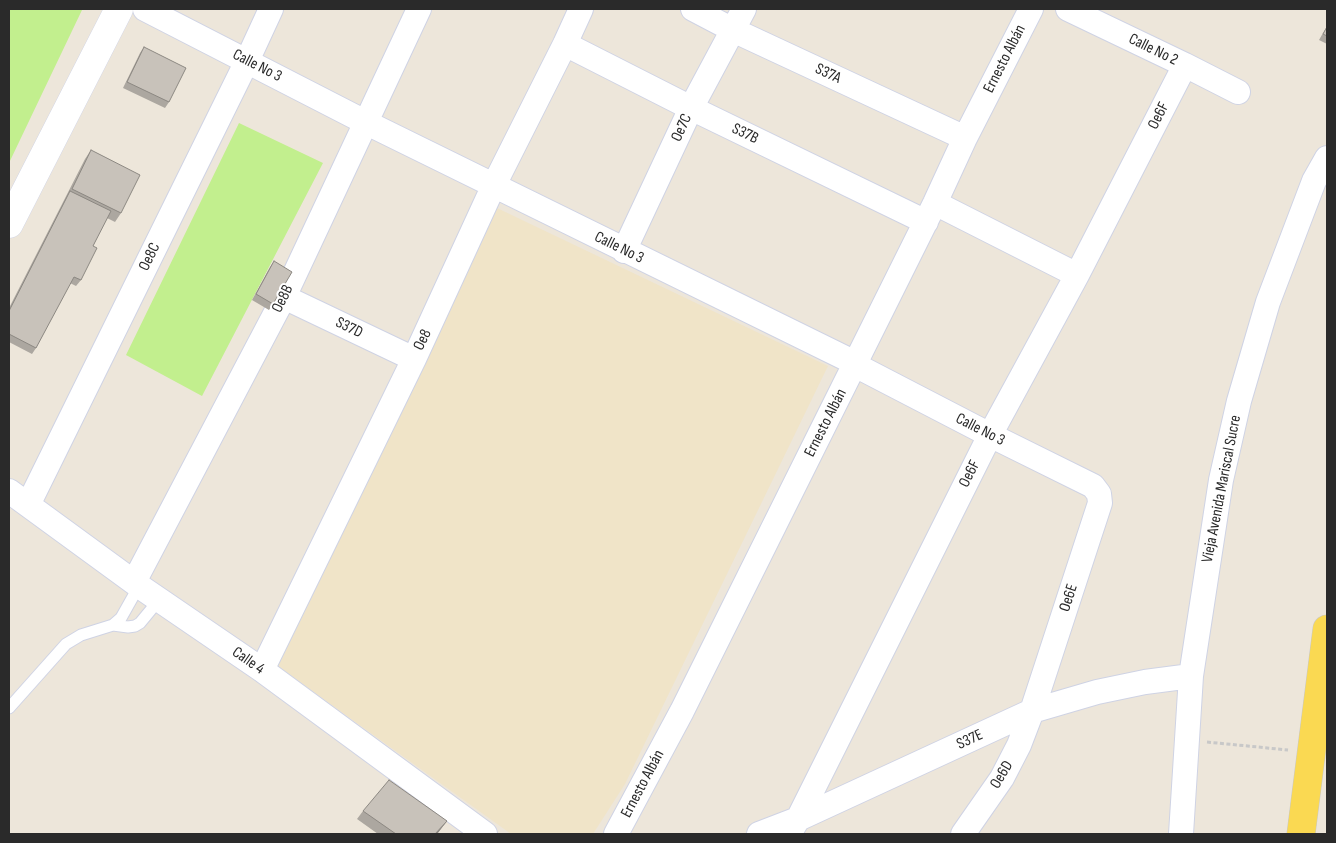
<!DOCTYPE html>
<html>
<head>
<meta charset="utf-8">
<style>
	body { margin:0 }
	#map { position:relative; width:1336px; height:843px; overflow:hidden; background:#ede6da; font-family:"Sofia Sans Condensed",sans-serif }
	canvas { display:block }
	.frame { position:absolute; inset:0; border:10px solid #2a2a2a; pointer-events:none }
</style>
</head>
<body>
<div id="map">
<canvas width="1336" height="843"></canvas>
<div class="frame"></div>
</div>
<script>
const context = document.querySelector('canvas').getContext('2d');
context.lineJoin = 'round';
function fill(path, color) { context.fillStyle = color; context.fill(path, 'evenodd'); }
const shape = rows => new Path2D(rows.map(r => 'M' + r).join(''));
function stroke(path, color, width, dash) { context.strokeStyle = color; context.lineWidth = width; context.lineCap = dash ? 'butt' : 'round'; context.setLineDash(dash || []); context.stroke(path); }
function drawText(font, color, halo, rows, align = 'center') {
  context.font = font + ' "Sofia Sans Condensed",sans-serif'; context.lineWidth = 4; context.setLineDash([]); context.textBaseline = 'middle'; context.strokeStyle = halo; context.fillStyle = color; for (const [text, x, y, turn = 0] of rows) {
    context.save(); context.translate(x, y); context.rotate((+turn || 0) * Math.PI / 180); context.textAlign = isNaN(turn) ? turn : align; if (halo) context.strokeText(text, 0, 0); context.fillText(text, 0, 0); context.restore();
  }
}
fill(shape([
	[497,208,828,366,625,784,593,834,511,834,276,665]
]), '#f0e4c8');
fill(shape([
	[9,9,79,9,82,10,9,163],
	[239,123,323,163,202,396,126,355]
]), '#c2ef8e');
const service = shape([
	[113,625,128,627,135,626,140,623,159,600],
	[9,708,66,644,81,635,113,625,121,618,139,586]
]);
const minor = shape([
	[145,9,365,122,845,358,855,365,990,435,1093,486,1099,494,1100,503,1032,711,1019,745,1002,778,963,834],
	[693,9,733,30,965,138],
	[1068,9,1185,65,1238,92],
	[565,44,691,108,926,222],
	[935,203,1077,275],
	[624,251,691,108,744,9],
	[284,297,414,359],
	[9,491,139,586,262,670,485,834],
	[28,505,247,61,271,9],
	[134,582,284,297,419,9],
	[262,670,414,359,494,185,565,44,581,9],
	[616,834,682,711,935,203,965,138,1031,9],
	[759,834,798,819,1032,711,1097,692,1145,682,1191,676],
	[789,834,798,819,990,435,1077,275,1185,65],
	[1181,834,1191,676,1221,480,1239,401,1268,302,1314,181,1327,158]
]);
const tertiary = shape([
	[9,224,119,9]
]);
const primary = shape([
	[1301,834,1327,629]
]);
stroke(service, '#cfd3e4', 13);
stroke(minor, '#cfd3e4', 26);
stroke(tertiary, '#cfd3e4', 29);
stroke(primary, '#c8c8c8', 29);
stroke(shape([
	[1207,742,1288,750]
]), '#c8c8c8', 3, [4, 2.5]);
stroke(service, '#fff', 11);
stroke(minor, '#fff', 24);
stroke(tertiary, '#fff', 28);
stroke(primary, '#fad952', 28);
fill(shape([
	[1327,26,1327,44,1319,40],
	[144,47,169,102,165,108,123,88,140,53],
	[91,150,121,213,115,222,107,218,93,246,81,280,76,286,70,283,36,348,32,354,9,342,9,308,85,159],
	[274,261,273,304,269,310,252,300,270,267],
	[363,811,447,821,437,834,378,834,357,819]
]), '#aca7a0');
fill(shape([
	[447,821,437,834,435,834]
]), '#8c8882');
const building = shape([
	[1327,27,1327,36,1323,34,1327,27],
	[144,47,186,68,169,102,127,82,144,47],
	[91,150,140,175,121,213,72,189,91,150],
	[70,191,111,211,93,246,97,248,81,280,74,277,36,348,9,334,9,311,70,191],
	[274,261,292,272,273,304,256,294,274,261],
	[389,780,447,821,435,834,396,834,363,811,389,780]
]);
fill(building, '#c8c2ba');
stroke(building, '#8c8882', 1);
drawText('16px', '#2a2a2a', '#fff', [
	["Calle No 2",1153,50,26],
	["Ernesto Albán",1005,59,-63],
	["Calle No 3",257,66,27],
	["S37A",828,74,25],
	["Oe6F",1159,116,-63],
	["Oe7C",682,128,-65],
	["S37B",745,134,26],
	["Calle No 3",619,248,26],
	["Oe8C",150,257,-64],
	["Oe8B",283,299,-64],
	["S37D",349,328,26],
	["Oe8",423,340,-65],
	["Ernesto Albán",826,423,-63],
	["Calle No 3",980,430,27],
	["Oe6F",970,474,-63],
	["Vieja Avenida Mariscal Sucre",1222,489,-79],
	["Oe6E",1069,598,-72],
	["Calle 4",248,661,35],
	["S37E",970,740,-25],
	["Oe6D",1002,775,-59],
	["Ernesto Albán",643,784,-62]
]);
</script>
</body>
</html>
